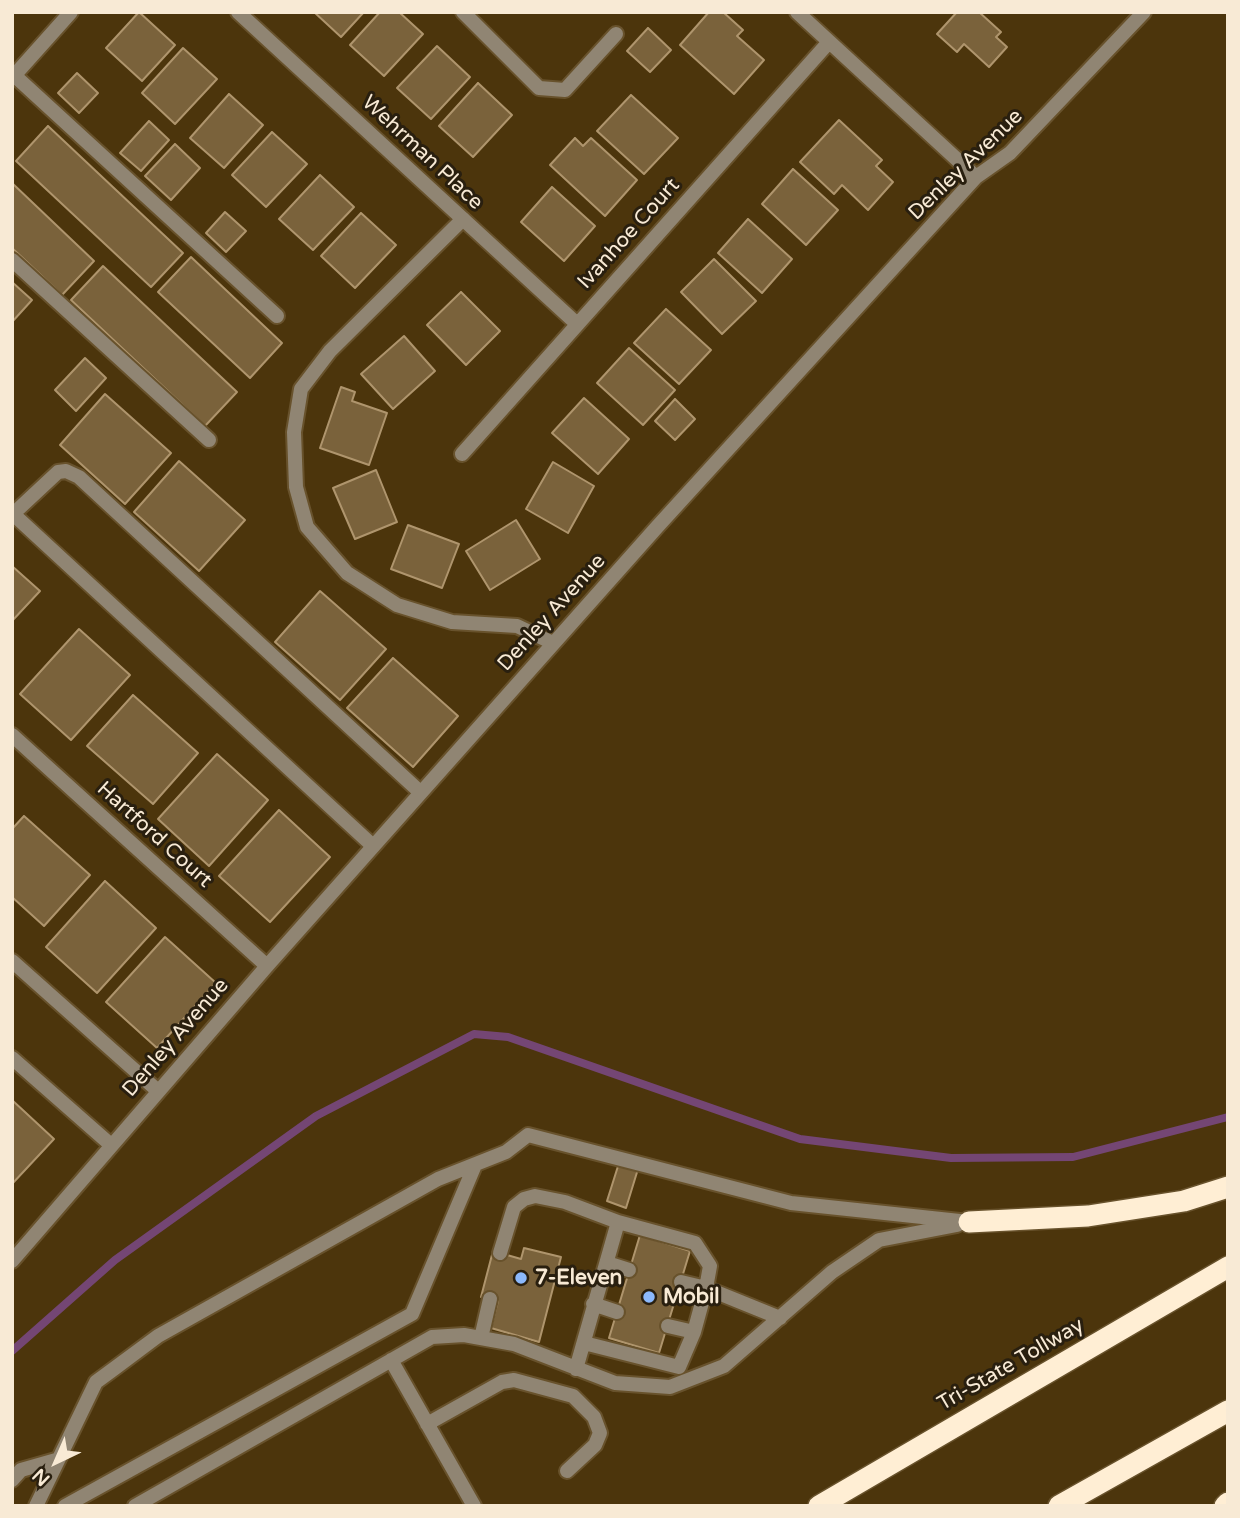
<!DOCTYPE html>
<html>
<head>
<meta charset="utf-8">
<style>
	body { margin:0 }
	#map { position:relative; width:1240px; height:1518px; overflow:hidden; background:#4c350c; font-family:"Varela Round",sans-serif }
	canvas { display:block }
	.frame { position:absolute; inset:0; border:14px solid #f8ead5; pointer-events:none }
	.north { position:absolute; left:21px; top:1427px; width:70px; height:70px; -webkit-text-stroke:5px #291f0f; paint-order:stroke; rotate:224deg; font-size:19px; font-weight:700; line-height:28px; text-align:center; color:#f8ead5 }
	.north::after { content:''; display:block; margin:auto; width:24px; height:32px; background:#f8ead5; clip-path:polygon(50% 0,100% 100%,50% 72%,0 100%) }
</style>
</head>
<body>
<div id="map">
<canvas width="1240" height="1518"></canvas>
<div class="frame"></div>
<div class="north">N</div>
</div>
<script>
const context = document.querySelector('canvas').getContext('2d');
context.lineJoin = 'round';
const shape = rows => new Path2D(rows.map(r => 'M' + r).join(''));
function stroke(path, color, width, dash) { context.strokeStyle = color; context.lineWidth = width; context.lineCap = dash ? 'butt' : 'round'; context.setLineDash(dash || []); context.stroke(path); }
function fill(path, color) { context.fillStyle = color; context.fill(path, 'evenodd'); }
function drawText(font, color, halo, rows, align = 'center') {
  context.font = font + ' "Varela Round",sans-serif'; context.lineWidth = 6; context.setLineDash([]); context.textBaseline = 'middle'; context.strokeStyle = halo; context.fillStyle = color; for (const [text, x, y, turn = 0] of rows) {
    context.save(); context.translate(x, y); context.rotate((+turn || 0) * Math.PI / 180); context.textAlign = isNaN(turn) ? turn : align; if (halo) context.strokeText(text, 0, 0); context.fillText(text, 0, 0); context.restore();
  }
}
stroke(shape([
	[12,1351,115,1260,316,1116,474,1034,508,1037,800,1139,951,1158,1073,1157,1228,1117]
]), '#744674', 8);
const building = shape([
	[139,12,175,45,142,81,106,48,139,12],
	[314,12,364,12,341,37,314,12],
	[380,12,399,12,423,34,384,76,350,45,380,12],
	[709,12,723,12,743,30,737,36,764,60,734,94,680,45,709,12],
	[957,12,979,12,1001,32,996,37,1007,47,989,67,964,44,957,52,937,34,957,12],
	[648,28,671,50,650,72,627,51,648,28],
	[437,46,470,77,431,119,397,88,437,46],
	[183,48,217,79,175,124,142,93,183,48],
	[77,73,98,93,79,113,58,93,77,73],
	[478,83,512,115,473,157,439,126,478,83],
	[229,94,263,125,224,168,190,138,229,94],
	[631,95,678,138,644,174,597,131,631,95],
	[839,120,882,160,876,166,893,182,868,210,842,185,834,194,800,162,839,120],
	[149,121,169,140,141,171,120,153,149,121],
	[48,126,183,253,151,287,16,161,48,126],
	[272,132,307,164,266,207,232,175,272,132],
	[575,138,583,146,591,138,637,180,605,216,550,165,575,138],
	[175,144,200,168,171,200,145,176,175,144],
	[793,169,838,210,806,245,762,204,793,169],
	[320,175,354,207,313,250,279,219,320,175],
	[12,183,94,261,62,295,12,248,12,183],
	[552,187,595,226,564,261,521,222,552,187],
	[225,212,246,231,226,252,206,233,225,212],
	[361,213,396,245,355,288,321,256,361,213],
	[748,219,792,259,762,293,718,253,748,219],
	[191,257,282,343,250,378,158,292,191,257],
	[714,259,756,301,722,334,681,292,714,259],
	[103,266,237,392,205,426,71,300,103,266],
	[12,282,32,300,12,322,12,282],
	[461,292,500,331,466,365,427,325,461,292],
	[666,309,711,350,679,384,634,343,666,309],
	[404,336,435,371,393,409,361,374,404,336],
	[629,348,675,390,643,425,597,383,629,348],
	[85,358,106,378,76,411,55,390,85,358],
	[341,387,355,392,352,401,387,413,369,465,320,448,341,387],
	[105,394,171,453,125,504,60,445,105,394],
	[584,398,629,439,598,474,552,433,584,398],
	[675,399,695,419,675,440,655,421,675,399],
	[179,461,245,520,199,571,134,512,179,461],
	[553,462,594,486,568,533,526,509,553,462],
	[376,470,397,522,355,539,333,488,376,470],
	[516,520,540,559,490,590,466,551,516,520],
	[408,525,459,544,442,588,391,569,408,525],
	[12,566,40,591,12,621,12,566],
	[320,591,386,649,340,700,275,642,320,591],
	[79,629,130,675,71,740,20,694,79,629],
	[393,658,458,716,413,767,347,708,393,658],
	[133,695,198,753,153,804,87,746,133,695],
	[217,754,268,800,209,866,158,819,217,754],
	[279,810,330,857,270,922,219,876,279,810],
	[24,816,90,875,44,926,12,897,12,829,24,816],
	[105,881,156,928,97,993,46,947,105,881],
	[165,937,216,983,157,1048,106,1002,165,937],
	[12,1100,54,1139,12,1184,12,1100],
	[619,1163,638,1169,626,1208,607,1201,619,1163],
	[640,1235,690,1251,659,1353,609,1338,640,1235],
	[524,1248,561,1257,539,1342,491,1328,498,1301,481,1297,493,1251,521,1259,524,1248]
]);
fill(building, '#7a623b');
stroke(building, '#af956d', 2);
const lane = shape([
	[463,12,539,88,565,90,616,34],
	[15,76,277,316],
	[463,219,330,351,301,389,294,432,296,487,307,527,347,573,397,605,452,622,517,626,553,643],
	[12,260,209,440],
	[12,513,373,846],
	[13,514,58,472,66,471,79,477,420,792],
	[12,961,158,1091],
	[12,1058,111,1145],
	[500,1253,514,1207,524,1199,535,1196,565,1202,618,1222],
	[607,1263,629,1270],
	[593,1304,617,1312],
	[668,1326,694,1332],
	[481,1338,490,1299],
	[584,1343,679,1367,694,1332,706,1288,681,1282],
	[391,1360,474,1506],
	[576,1369,618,1222,695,1243,710,1266,706,1288,780,1318],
	[427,1424,502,1382,514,1380,573,1396,594,1417,600,1433,595,1445,567,1471],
	[12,1480,21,1470,56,1460],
	[36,1506,96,1382,115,1368,158,1336,438,1179,506,1152,528,1135,791,1203,969,1222],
	[65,1506,412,1314,475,1165],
	[135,1506,432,1337,464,1335,514,1344,615,1383,670,1387,724,1366,832,1272,879,1240,957,1225]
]);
const street = shape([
	[238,12,577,324],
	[797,12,976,177],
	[12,78,71,12],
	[462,454,829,42],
	[12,735,267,966],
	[12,1261,267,966,657,527,976,177,1010,153,1144,12]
]);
const highway = shape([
	[969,1222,1088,1216,1184,1201,1228,1187],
	[819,1506,1228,1267],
	[1059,1506,1228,1411],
	[1225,1506,1228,1503]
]);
stroke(lane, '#68522c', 18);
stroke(street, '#68522c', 18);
stroke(highway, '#68522c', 24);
stroke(lane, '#908573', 14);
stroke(street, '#908573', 14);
stroke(highway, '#ffeed4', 21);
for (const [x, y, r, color] of [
	[521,1278,7,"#8cb9fc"],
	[649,1297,7,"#8cb9fc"]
]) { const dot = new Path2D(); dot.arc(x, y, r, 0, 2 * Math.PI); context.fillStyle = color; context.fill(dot); stroke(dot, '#291f0f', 2.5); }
drawText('21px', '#f8ead5', '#291f0f', [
	["Wehrman Place",422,153,43],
	["Denley Avenue",966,165,-44],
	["Ivanhoe Court",629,234,-48],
	["Denley Avenue",552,613,-48],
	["Hartford Court",154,835,42],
	["Denley Avenue",176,1038,-49],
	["Tri-State Tollway",1011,1365,-30]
]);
drawText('bold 21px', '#f8ead5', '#291f0f', [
	["7-Eleven",535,1278],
	["Mobil",663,1297]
], 'left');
</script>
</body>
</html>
